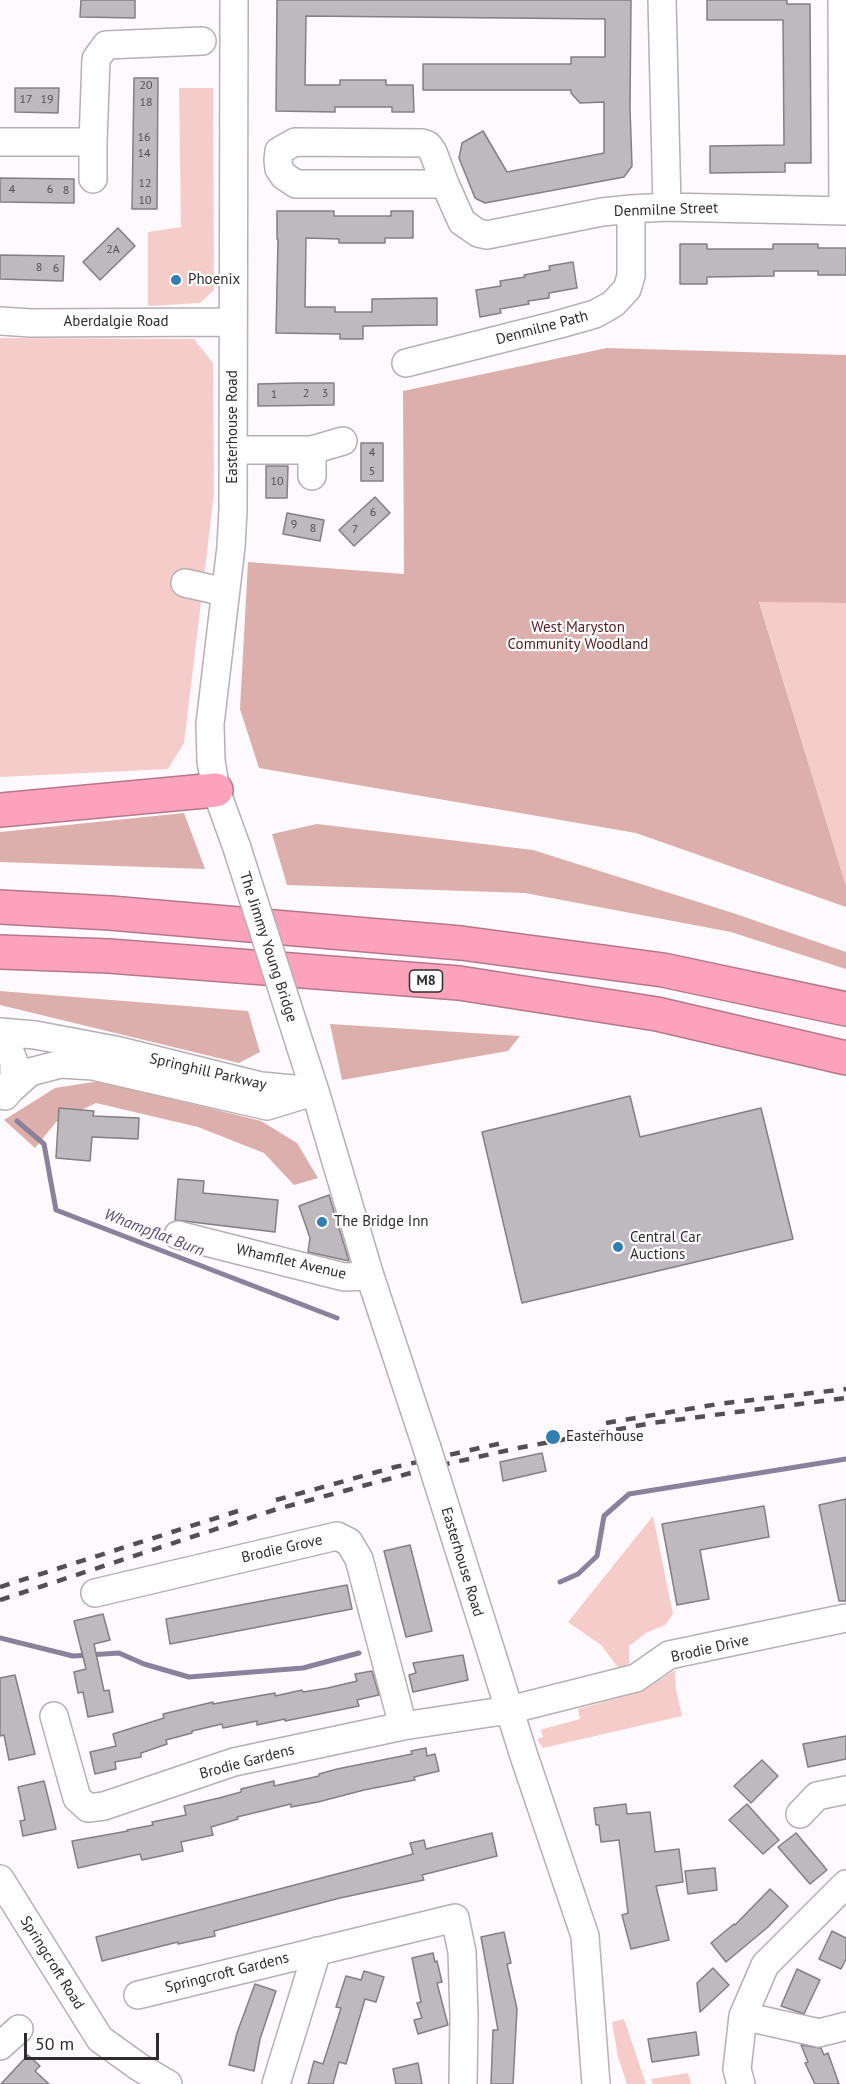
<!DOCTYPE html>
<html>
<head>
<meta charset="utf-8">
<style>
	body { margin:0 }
	#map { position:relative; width:846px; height:2084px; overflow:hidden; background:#fef9fc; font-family:"PT Sans",sans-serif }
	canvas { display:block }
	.scale { position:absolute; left:24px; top:2033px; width:135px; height:27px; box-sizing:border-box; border:3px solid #2e2b2d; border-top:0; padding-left:8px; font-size:18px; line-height:21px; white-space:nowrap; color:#2e2b2d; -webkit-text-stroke:4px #fff; paint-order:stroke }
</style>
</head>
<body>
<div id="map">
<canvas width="846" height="2084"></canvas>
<div class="scale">50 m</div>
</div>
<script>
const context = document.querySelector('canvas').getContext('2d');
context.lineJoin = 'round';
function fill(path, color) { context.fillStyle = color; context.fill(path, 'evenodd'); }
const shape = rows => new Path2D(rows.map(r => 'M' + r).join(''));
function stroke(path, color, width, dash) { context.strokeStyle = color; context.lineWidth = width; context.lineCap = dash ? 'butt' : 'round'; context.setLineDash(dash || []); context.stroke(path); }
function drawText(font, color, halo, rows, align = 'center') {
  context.font = font + ' "PT Sans",sans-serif'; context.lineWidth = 4.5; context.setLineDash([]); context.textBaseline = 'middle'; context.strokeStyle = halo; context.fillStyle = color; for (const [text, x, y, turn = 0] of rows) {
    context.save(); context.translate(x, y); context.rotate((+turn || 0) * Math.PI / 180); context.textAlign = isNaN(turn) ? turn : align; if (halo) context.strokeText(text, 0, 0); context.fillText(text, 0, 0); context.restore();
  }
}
fill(shape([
	[179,88,213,88,214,290,200,303,148,306,148,232,181,227],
	[0,338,194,339,213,363,214,494,184,743,168,769,0,777],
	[759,601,846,603,846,886],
	[653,1516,673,1614,665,1625,646,1633,629,1646,629,1669,620,1670,601,1645,568,1622],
	[675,1670,676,1690,682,1716,543,1748,537,1739,543,1737,541,1731,543,1729,580,1719,578,1709,643,1691],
	[624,2019,646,2084,627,2084,618,2057,612,2022],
	[688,2073,691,2084,653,2084,651,2079]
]), '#f6cccb');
fill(shape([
	[607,348,846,355,846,603,759,602,846,886,846,907,636,833,259,768,240,709,248,562,404,574,403,391],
	[184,813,205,869,0,862,0,832],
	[317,824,533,850,733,913,846,952,846,969,731,932,525,893,287,885,272,834],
	[0,991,248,1011,260,1052,239,1063,0,1005],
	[330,1024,520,1036,508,1051,342,1080],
	[100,1081,261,1121,297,1143,318,1178,294,1185,264,1153,198,1127,96,1103,56,1122,35,1148,4,1120,55,1088]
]), '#dcafad');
stroke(shape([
	[17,1121,44,1144,56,1210,337,1318],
	[560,1582,578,1574,597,1556,604,1516,629,1494,846,1459],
	[0,1638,73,1656,119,1653,144,1664,189,1677,303,1668,359,1653]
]), '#8b819c', 5);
const building = shape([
	[81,0,135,0,135,18,80,17,81,0],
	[277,0,631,0,630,108,632,166,624,177,485,203,475,198,459,158,462,143,483,131,507,172,604,153,604,102,580,103,571,93,571,90,423,90,423,64,571,64,571,57,605,57,605,19,306,16,305,85,340,85,340,80,386,80,386,85,413,85,414,112,392,112,392,107,335,107,335,112,276,111,277,0],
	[707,0,787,0,787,4,810,4,811,163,785,163,785,172,710,173,710,146,784,145,783,20,707,20,707,0],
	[134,78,158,78,157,209,132,209,134,78],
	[15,88,59,88,58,113,15,112,15,88],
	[0,178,74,179,74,203,0,202,0,178],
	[277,211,334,211,334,216,391,216,391,211,413,211,413,238,385,238,385,243,339,243,339,239,306,238,305,307,335,307,335,312,372,312,372,299,437,298,437,325,363,326,363,339,340,339,340,334,276,333,278,239,277,239,277,211],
	[118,228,135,246,100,280,83,262,118,228],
	[680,244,707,244,707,249,773,249,773,244,818,244,818,248,846,248,846,275,818,275,818,271,774,271,774,276,707,277,707,284,680,284,680,244],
	[0,255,64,256,63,281,0,279,0,255],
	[573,262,577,288,549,293,549,298,528,301,529,304,500,309,501,313,480,317,476,290,501,286,500,281,525,277,524,275,550,270,549,266,573,262],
	[296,383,334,383,334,405,258,406,258,384,296,383],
	[361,443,383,443,383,481,361,481,361,443],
	[266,466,288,466,287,498,266,498,266,466],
	[375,497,390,513,354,546,339,530,375,497],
	[287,513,324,520,320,541,283,534,287,513],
	[630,1096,640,1137,761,1108,793,1239,522,1303,482,1132,630,1096],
	[59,1108,94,1111,93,1116,139,1118,138,1139,92,1137,90,1161,56,1158,59,1108],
	[178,1179,204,1181,203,1193,278,1200,275,1232,175,1220,178,1179],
	[329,1195,349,1261,308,1252,310,1238,299,1206,329,1195],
	[542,1453,546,1471,503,1481,500,1462,542,1453],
	[846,1499,846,1601,839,1601,819,1505,846,1499],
	[764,1506,769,1537,700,1550,709,1599,677,1605,662,1524,764,1506],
	[410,1545,432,1631,406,1637,384,1551,410,1545],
	[347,1585,352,1609,170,1644,166,1619,347,1585],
	[103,1614,110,1640,94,1644,104,1691,109,1690,113,1712,88,1717,83,1692,78,1693,74,1672,86,1669,74,1621,103,1614],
	[463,1655,468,1680,413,1692,409,1675,416,1673,413,1663,463,1655],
	[372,1671,379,1695,357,1700,359,1706,285,1721,285,1719,257,1725,257,1721,223,1728,222,1724,192,1731,192,1733,166,1740,167,1744,141,1753,141,1757,115,1762,116,1769,95,1774,90,1752,116,1746,113,1734,164,1718,163,1714,213,1702,213,1704,275,1693,275,1696,302,1690,303,1692,328,1688,357,1681,355,1674,372,1671],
	[15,1675,35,1754,9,1760,4,1735,0,1736,0,1678,15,1675],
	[846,1736,846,1759,808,1767,803,1744,846,1736],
	[426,1748,427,1756,435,1754,439,1771,414,1777,415,1780,364,1790,318,1802,291,1807,291,1804,237,1817,238,1819,211,1827,213,1835,181,1842,183,1851,142,1860,140,1854,78,1868,72,1841,128,1831,127,1830,153,1825,152,1822,186,1815,184,1806,219,1798,241,1792,241,1789,274,1781,274,1786,319,1776,319,1774,337,1769,412,1754,411,1751,426,1748],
	[762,1760,778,1776,751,1803,734,1786,762,1760],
	[44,1781,56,1829,23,1836,20,1821,25,1820,18,1787,44,1781],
	[626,1804,627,1814,650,1812,655,1852,679,1849,683,1882,656,1886,669,1940,631,1949,622,1915,628,1913,619,1840,601,1842,599,1825,596,1825,594,1808,626,1804],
	[747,1804,779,1840,763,1854,729,1820,747,1804],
	[492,1833,497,1856,422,1875,424,1880,340,1898,214,1931,215,1936,178,1944,178,1942,102,1961,96,1937,413,1854,410,1843,424,1840,426,1849,492,1833],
	[796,1833,827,1870,810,1884,778,1847,796,1833],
	[715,1868,717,1890,688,1894,685,1871,715,1868],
	[770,1889,788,1906,768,1927,726,1962,711,1943,734,1924,735,1925,770,1889],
	[832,1931,846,1938,846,1959,841,1969,819,1959,832,1931],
	[504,1932,511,1963,507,1964,517,2009,513,2084,491,2084,493,2030,498,2030,481,1937,504,1932],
	[433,1953,435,1962,437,1961,442,1982,437,1983,448,2025,418,2034,414,2020,422,2018,417,2003,421,2002,412,1958,433,1953],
	[713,1968,729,1985,700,2012,697,1983,713,1968],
	[797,1969,820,1980,804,2014,781,2006,797,1969],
	[364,1971,384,1977,376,2002,365,1999,346,2064,339,2062,333,2084,308,2084,314,2061,323,2064,341,2008,336,2007,346,1976,361,1980,364,1971],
	[255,1984,276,1991,260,2039,254,2071,229,2065,237,2033,255,1984],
	[696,2032,699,2055,652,2062,648,2039,696,2032],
	[801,2045,821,2048,824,2055,828,2053,839,2084,815,2084,805,2063,808,2062,801,2045],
	[28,2055,40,2066,35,2071,49,2084,1,2084,28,2055],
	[418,2063,422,2084,396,2084,393,2069,418,2063]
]);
fill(building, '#beb9bf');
stroke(building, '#847e85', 1.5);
const minor = shape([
	[234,0,233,510,231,547,210,724,211,761,216,790,237,848],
	[662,0,667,207],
	[842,0,843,211],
	[0,142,93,142,96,59,106,45,202,41],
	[93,179,93,142],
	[445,184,296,184,284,176,279,169,278,160,279,151,295,142,422,143,428,145,433,152,445,184,462,222,478,233,487,235,602,212,631,209,667,207,846,211],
	[0,321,31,323,233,322],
	[406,363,560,324,595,314,613,304,627,289,631,276,631,209],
	[234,450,312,450,343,441],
	[312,476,312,450],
	[185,583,225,592],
	[0,1032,35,1035,120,1051,261,1086,315,1091],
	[0,1038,9,1049,14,1062,14,1076,10,1090,5,1096],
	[300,1045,315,1091,370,1276,427,1448],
	[10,1090,30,1072,61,1064,93,1066,267,1106,303,1095],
	[178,1235,344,1277,370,1276],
	[437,1480,524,1756,585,1936,596,2084],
	[95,1593,337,1536,349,1542,359,1559,403,1726],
	[54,1716,77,1798,88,1808,104,1806,234,1762,403,1726,509,1710,636,1678,669,1655,846,1618],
	[800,1814,817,1796,846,1790],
	[0,1879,100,2039,139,2067,168,2084],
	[138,1995,455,1918,462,1952,464,2016,463,2084],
	[743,2016,819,2033,846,2026],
	[0,2046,19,2029],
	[276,2084,317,1951],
	[741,2084,737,2069,743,2016,765,1965,846,1884]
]);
const highway = shape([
	[0,810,216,790],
	[0,907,110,913,461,943,663,970,846,1009],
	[0,952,109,956,459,983,657,1014,846,1058]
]);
stroke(minor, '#b7afb3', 30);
stroke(highway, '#b5788b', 36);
stroke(minor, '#fff', 27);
stroke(highway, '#fda2bd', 33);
stroke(shape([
	[606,1423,718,1404,846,1389],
	[276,1500,395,1467,502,1443],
	[0,1587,238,1511],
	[0,1600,277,1509,433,1467,518,1448,652,1423,846,1398]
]), '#534f52', 4.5, [10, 10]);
const minorBridge = shape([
	[237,848,300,1045],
	[427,1448,437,1480]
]);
stroke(minorBridge, '#b7afb3', 30, []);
stroke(minorBridge, '#fff', 27);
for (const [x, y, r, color] of [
	[176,280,6,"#347fb2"],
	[322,1222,6,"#347fb2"],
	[618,1247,6,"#347fb2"],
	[553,1437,8,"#347fb2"]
]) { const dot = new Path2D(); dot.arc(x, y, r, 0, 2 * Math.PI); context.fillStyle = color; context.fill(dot); stroke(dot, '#fff', 2); }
drawText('12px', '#524e52', null, [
	["20",146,86],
	["17",26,100],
	["19",47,100],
	["18",146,103],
	["16",144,138],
	["14",144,154],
	["12",145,184],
	["4",12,190],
	["6",50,190],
	["8",66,191],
	["10",145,201],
	["2A",113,250],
	["8",39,268],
	["6",56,269],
	["2",306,394],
	["3",325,394],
	["1",274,395],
	["4",372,453],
	["5",372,472],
	["10",277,482],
	["6",373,513],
	["9",294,525],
	["8",313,529],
	["7",355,530]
]);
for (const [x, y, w] of [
	[426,981,33]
]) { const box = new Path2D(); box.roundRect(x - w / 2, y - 11, w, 22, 4.5); context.fillStyle = '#fff'; context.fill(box); stroke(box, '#2e2b2d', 1.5); }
drawText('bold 14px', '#2e2b2d', null, [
	["M8",426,981]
]);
drawText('15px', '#2e2b2d', '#fff', [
	["Denmilne Street",666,210,-2],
	["Aberdalgie Road",116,322],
	["Denmilne Path",542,328,-15],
	["Easterhouse Road",233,427,-90],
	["The Jimmy Young Bridge",268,947,72],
	["Springhill Parkway",208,1072,13],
	["Whamflet Avenue",291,1262,13],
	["Brodie Grove",282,1549,-13],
	["Easterhouse Road",462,1562,73],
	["Brodie Drive",710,1649,-13],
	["Brodie Gardens",247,1762,-15],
	["Springcroft Road",52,1963,58],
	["Springcroft Gardens",227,1973,-14]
]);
drawText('15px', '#2e2b2d', '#fff', [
	["Phoenix",188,280],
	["The Bridge Inn",334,1222],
	["Central Car",630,1238],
	["Auctions",630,1255],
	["Easterhouse",566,1437]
], 'left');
drawText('15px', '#521a1d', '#fff', [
	["West Maryston",578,628],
	["Community Woodland",578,645]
]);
drawText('italic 16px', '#5d497b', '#fff', [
	["Whampflat Burn",154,1233,21]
]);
</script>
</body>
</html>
